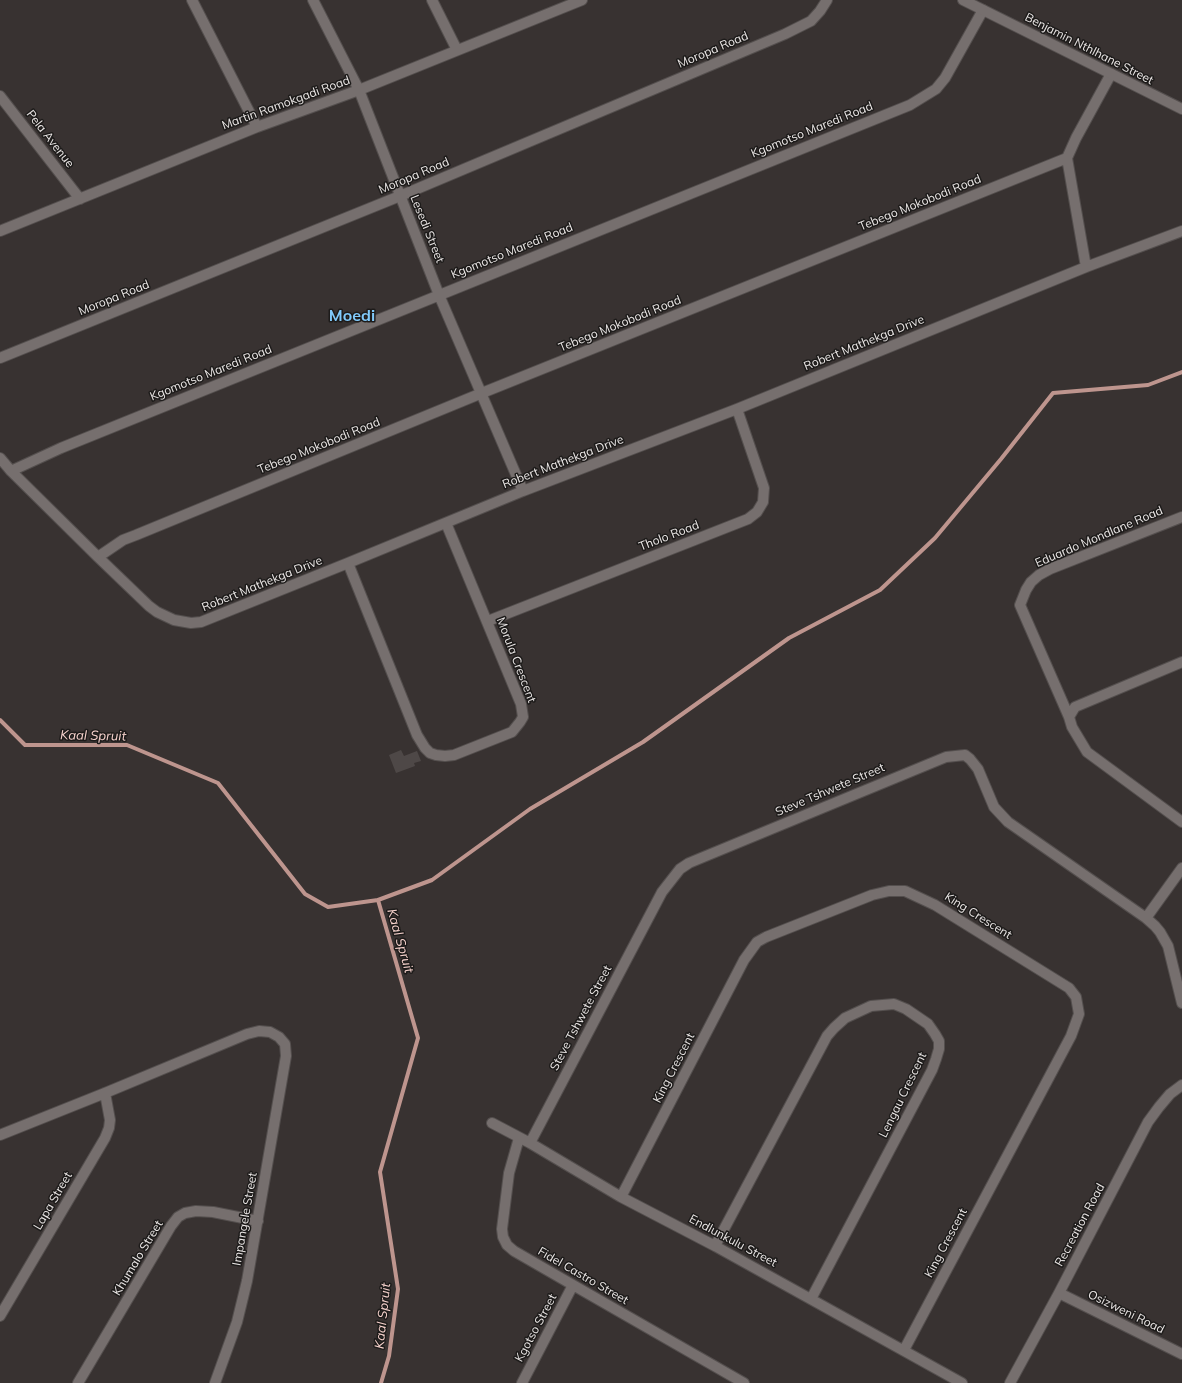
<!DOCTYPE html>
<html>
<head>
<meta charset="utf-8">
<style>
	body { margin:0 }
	canvas { display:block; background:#383231 }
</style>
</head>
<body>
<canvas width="1182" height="1383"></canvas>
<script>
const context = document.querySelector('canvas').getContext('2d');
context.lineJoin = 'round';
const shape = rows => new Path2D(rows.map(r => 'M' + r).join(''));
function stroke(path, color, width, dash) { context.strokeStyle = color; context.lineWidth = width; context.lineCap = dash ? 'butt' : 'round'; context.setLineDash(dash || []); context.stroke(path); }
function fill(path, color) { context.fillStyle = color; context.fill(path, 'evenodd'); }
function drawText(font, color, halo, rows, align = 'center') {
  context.font = font + ' Mulish,sans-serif'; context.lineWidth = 3; context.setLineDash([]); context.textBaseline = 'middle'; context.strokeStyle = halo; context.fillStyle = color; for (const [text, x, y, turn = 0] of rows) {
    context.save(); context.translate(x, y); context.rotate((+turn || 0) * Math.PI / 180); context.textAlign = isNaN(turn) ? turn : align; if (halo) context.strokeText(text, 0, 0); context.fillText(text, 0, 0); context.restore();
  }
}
stroke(shape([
	[0,720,25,745,127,745,218,783,305,894,328,907,378,900,418,1038,380,1172,398,1289,389,1356,381,1383],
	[378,900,432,880,530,809,643,742,789,638,880,590,935,538,1001,459,1053,393,1148,385,1182,372]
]), '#be958e', 4);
fill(shape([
	[401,750,404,756,417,751,421,761,414,763,415,766,396,773,389,755]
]), '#4e4847');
const street = shape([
	[192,0,257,127],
	[313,0,359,90,439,295,523,491],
	[432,0,457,50],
	[0,96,80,199],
	[1067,158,1086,267],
	[0,231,257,127,359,90,582,0],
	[0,358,400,196,785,34,811,21,820,11,827,0],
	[0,458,11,471,98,557,149,606,157,612,174,620,191,623,201,622,348,563,523,491,737,409,1086,267,1182,231],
	[11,471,61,448,910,105,936,89,945,78,983,10],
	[98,557,123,540,136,535,482,393,1067,158,1076,138,1111,74],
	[348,563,417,735,425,748,430,753,436,755,445,756,454,755,512,732,520,722,523,717,521,704,446,523],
	[488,621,748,519,757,512,763,502,764,488,737,409],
	[1182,662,1075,707,1069,717,1072,727,1087,752,1182,822],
	[1069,717,1020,605,1026,590,1031,582,1039,575,1050,569,1182,517],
	[1146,918,1182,868],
	[492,1123,530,1143,621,1197,715,1246,962,1383],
	[0,1135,105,1093,247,1034,259,1031,270,1032,279,1037,285,1044,286,1056,247,1281,237,1322,215,1383],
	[519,1138,509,1173,502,1229,503,1237,507,1245,514,1251,573,1285,744,1383],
	[530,1143,662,892,680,869,689,863,701,858,946,757,965,755,970,759,978,769,994,807,1008,822,1146,918,1155,926,1160,932,1168,946,1182,1003],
	[621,1197,744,960,757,942,766,937,872,895,889,891,905,891,935,905,1069,988,1076,997,1079,1014,1071,1036,904,1350],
	[715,1246,827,1036,834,1028,845,1018,871,1006,894,1004,906,1009,928,1024,935,1034,939,1041,939,1049,936,1059,932,1070,811,1299],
	[1059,1293,1182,1354],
	[0,1316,105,1138,109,1128,110,1120,105,1093],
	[78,1383,171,1226,178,1217,185,1213,196,1211,213,1212,258,1221],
	[522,1383,573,1285],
	[1010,1383,1059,1293,1148,1122,1159,1107,1170,1094,1182,1085]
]);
const secondary = shape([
	[963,0,1182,109]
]);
stroke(street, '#544f4e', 12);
stroke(secondary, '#544f4e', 12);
stroke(street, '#766f6e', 10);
stroke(secondary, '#766f6e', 10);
drawText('12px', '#ebe7e6', '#1d1b1a', [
	["Benjamin Nthlhane Street",1089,49,27],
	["Moropa Road",713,50,-23],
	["Martin Ramokgadi Road",286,103,-20],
	["Kgomotso Maredi Road",812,130,-22],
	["Pela Avenue",50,139,52],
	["Moropa Road",414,176,-23],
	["Tebego Mokobodi Road",920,203,-22],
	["Lesedi Street",427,229,68],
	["Kgomotso Maredi Road",512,251,-22],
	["Moropa Road",114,298,-22],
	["Tebego Mokobodi Road",620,324,-22],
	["Robert Mathekga Drive",864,343,-22],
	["Kgomotso Maredi Road",211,373,-22],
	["Tebego Mokobodi Road",319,446,-22],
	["Robert Mathekga Drive",563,462,-21],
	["Tholo Road",669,536,-21],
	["Eduardo Mondlane Road",1099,537,-23],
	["Robert Mathekga Drive",262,584,-22],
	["Morula Crescent",516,660,69],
	["Steve Tshwete Street",830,790,-23],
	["King Crescent",978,916,32],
	["Steve Tshwete Street",581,1018,-62],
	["King Crescent",674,1068,-63],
	["Lengau Crescent",903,1095,-64],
	["Lapa Street",53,1201,-60],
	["Impangele Street",245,1219,-80],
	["Recreation Road",1080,1225,-62],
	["Endlunkulu Street",733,1241,28],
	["King Crescent",946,1243,-62],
	["Khumalo Street",138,1258,-59],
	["Fidel Castro Street",583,1276,30],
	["Osizweni Road",1126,1312,26],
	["Kgotso Street",536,1328,-62]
]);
drawText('italic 13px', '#f7d3cd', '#1d1b1a', [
	["Kaal Spruit",93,736,1],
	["Kaal Spruit",400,941,74],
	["Kaal Spruit",383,1316,-84]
]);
drawText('bold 16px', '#82cafb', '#1d1b1a', [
	["Moedi",352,316]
]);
</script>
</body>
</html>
